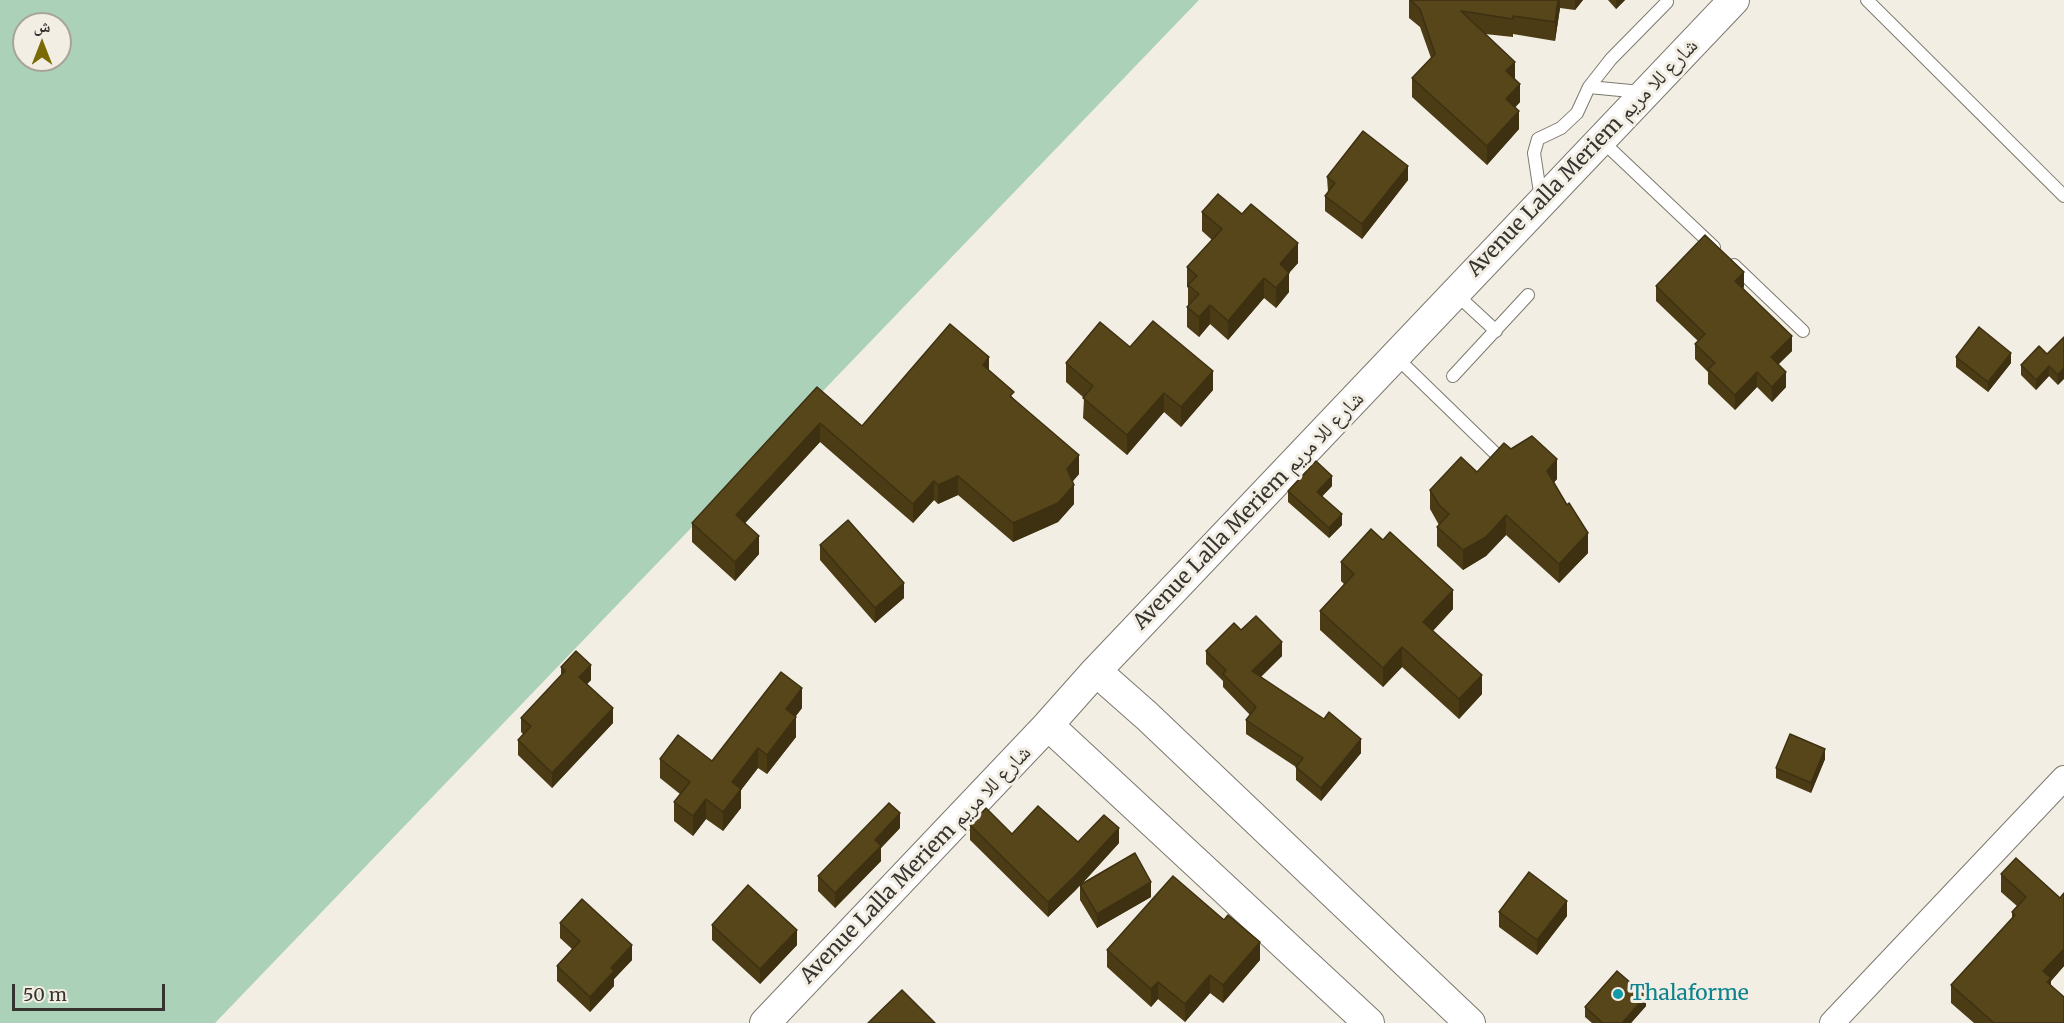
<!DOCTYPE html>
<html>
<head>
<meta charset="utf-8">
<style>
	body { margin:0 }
	#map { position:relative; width:2064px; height:1023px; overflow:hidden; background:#f3eee3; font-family:Merriweather,"Noto Naskh Arabic",serif }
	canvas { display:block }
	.north { position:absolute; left:12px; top:12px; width:60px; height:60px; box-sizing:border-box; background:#f3eee3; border:2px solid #a7a49b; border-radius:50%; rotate:0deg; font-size:16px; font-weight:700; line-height:24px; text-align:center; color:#363430 }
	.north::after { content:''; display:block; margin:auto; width:21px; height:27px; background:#7a6a01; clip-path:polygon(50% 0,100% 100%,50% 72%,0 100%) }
	.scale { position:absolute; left:12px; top:984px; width:153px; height:27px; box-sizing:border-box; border:3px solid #363430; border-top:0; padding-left:8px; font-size:18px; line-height:21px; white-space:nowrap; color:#363430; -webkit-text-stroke:4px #f3eee3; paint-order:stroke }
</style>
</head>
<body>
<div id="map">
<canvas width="2064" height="1023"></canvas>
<div class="north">ش</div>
<div class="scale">50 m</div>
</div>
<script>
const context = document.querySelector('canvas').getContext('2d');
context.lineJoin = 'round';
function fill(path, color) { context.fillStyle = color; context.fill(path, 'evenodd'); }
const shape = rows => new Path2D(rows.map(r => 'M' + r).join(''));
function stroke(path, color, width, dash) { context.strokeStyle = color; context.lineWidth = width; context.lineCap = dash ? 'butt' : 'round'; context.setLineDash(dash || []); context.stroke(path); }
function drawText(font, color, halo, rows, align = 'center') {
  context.font = font + ' Merriweather,"Noto Naskh Arabic",serif'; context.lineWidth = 6; context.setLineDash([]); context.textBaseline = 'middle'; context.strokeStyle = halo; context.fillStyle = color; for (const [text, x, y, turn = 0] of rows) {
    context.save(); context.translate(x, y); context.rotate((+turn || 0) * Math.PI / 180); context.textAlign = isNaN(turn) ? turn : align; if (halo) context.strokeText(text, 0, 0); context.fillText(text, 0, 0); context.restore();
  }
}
fill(shape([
	[0,0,1199,0,215,1023,0,1023],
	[24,24,60,24,60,60,24,60]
]), '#abd2b8');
const service = shape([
	[1867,0,2064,196],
	[1589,87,1641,92],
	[1602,141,1714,247],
	[1541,199,1534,153,1538,139,1561,128,1577,113,1589,87,1611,59,1667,2],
	[1734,265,1803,331],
	[1456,294,1496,331],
	[1396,357,1498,456],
	[1453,376,1528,295]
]);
const minor = shape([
	[1832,1023,2064,778]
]);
const tertiary = shape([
	[1096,671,1147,716,1470,1023],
	[1048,725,1369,1023],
	[765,1023,1048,725,1096,671,1734,0]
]);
stroke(service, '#7d796f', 14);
stroke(minor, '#7d796f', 26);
stroke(tertiary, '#7d796f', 32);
stroke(service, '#fff', 12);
stroke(minor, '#fff', 24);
stroke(tertiary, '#fff', 30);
fill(shape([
	[1409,0,1583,0,1575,10,1560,8,1555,41,1513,34,1513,37,1485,34,1515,80,1520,102,1515,107,1519,129,1487,165,1412,97,1412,78,1431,58,1420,27,1409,18],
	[1608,0,1625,0,1616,9],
	[1327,177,1408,180,1362,239,1325,211,1325,196,1328,192],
	[1202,212,1298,263,1289,273,1289,292,1276,308,1264,298,1228,340,1210,324,1199,337,1187,327,1187,307,1189,305,1188,305,1188,288,1187,287,1187,267,1212,240,1202,231],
	[1656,286,1744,287,1743,288,1792,351,1778,364,1786,387,1772,402,1757,387,1735,410,1708,384,1708,372,1695,359,1695,344,1698,341,1656,301],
	[2064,337,2058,385,2049,376,2036,390,2021,375,2021,365,2047,354],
	[1130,347,1213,390,1181,427,1164,412,1127,455,1083,418,1084,398,1066,382,1066,363],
	[1956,357,2011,363,1988,392,1956,367],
	[989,370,1079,474,1072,482,1074,504,1058,522,1013,542,958,495,938,504,934,500,913,523,820,442,745,523,759,554,735,581,692,542,692,523,817,387,862,426],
	[1511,449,1557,479,1554,482,1588,553,1559,583,1506,535,1486,556,1463,570,1437,546,1437,527,1439,525,1430,509,1430,490,1477,472],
	[1332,486,1322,496,1342,525,1329,538,1288,502,1288,491],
	[820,545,904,598,875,623,820,560],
	[1341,562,1453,609,1433,631,1482,694,1459,719,1402,667,1383,687,1320,630,1320,611,1344,584,1341,581],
	[1241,630,1282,656,1261,677,1361,753,1321,801,1296,780,1296,767,1246,734,1246,720,1250,715,1223,687,1223,681,1206,664,1206,651],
	[561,667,591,680,587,684,613,723,552,788,518,755,518,740,523,734,521,732,521,718,561,676],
	[802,708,795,717,796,737,767,774,758,768,741,790,741,808,723,831,706,819,693,836,674,821,674,802,680,794,660,778,660,759,712,761],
	[1825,759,1811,793,1776,778,1776,768],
	[970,825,1012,834,1078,842,1119,843,1081,885,1151,897,1097,928,1080,900,1080,885,1048,917,970,840],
	[900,828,881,848,881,861,835,908,818,891,818,876],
	[2001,874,2060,898,2064,893,2064,966,2051,981,2051,985,2064,1023,1974,1023,1951,1003,1951,985,2012,918,2012,912,2017,906,2001,892],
	[1499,912,1567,916,1537,955,1499,927],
	[560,923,632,960,614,979,614,986,590,1012,557,981,557,966,572,949,560,938],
	[712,925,797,945,760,984,712,940],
	[1107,950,1260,960,1223,1003,1210,993,1185,1022,1158,999,1151,1007,1107,967],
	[1646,1006,1631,1023,1592,1023,1585,1017,1585,1007]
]), '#4b3c16');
fill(shape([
	[1558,0,1560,0,1560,8,1555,41,1555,22],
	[1575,0,1583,0,1575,10],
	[1616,0,1625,0,1616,9],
	[1515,62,1515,80,1506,71],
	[1520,84,1520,102,1506,118,1506,99],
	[1519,111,1519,129,1487,165,1487,146],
	[1408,166,1408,180,1362,239,1362,224],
	[1298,243,1298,263,1289,273,1289,292,1276,308,1276,288,1280,264],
	[1744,272,1744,287,1735,296,1735,281],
	[1264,278,1264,298,1228,340,1228,321],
	[1210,305,1210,324,1199,337,1199,317],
	[1792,336,1792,351,1771,372,1771,357],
	[2011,353,2011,363,1988,392,1988,382],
	[989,357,989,376,983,365],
	[2049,366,2049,376,2036,390,2036,380],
	[2064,368,2064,379,2058,385,2058,375],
	[1213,371,1213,390,1181,427,1181,407],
	[1757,372,1757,387,1735,410,1735,395],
	[1786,372,1786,387,1772,402,1772,387],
	[1164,393,1164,412,1127,455,1127,435],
	[820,423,820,442,736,533,736,515],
	[1079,455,1079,474,1067,488,1067,469],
	[1557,459,1557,479,1547,490,1547,471],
	[958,476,958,495,938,504,938,485],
	[1332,476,1332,486,1317,502,1317,492],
	[934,481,934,500,913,523,913,504],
	[1074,485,1074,504,1058,522,1013,542,1013,523],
	[1342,514,1342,525,1329,538,1329,528],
	[1506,515,1506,535,1486,556,1463,570,1463,550],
	[1588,533,1588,553,1559,583,1559,564],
	[759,536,759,554,735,581,735,562],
	[904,583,904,598,875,623,875,608],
	[1453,590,1453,609,1423,641,1423,622],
	[1282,642,1282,656,1252,685,1252,671],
	[1402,647,1402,667,1383,687,1383,668],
	[591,665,591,680,579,692,579,677],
	[1482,675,1482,694,1459,719,1459,699],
	[802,688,802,708,786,729,786,709],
	[613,708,613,723,552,788,552,773],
	[796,717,796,737,767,774,767,755],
	[1361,739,1361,753,1321,801,1321,788],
	[758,748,758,768,741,790,741,808,723,831,723,812,732,782],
	[1825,749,1825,759,1811,793,1811,783],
	[706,799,706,819,693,836,693,816],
	[900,813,900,828,881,848,881,861,835,908,835,893,875,840],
	[1119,828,1119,843,1075,891,1048,917,1048,902],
	[1151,882,1151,897,1097,928,1097,914],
	[1567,901,1567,916,1537,955,1537,940],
	[797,930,797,945,760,984,760,969],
	[1260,942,1260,960,1223,1003,1223,985],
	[632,945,632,960,614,979,614,986,590,1012,590,997,611,968],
	[2064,949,2064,966,2051,981,2051,996,2043,971],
	[1210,975,1210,993,1185,1022,1185,1004],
	[1158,982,1158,999,1151,1007,1151,989],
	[1646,996,1646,1006,1631,1023,1622,1023]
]), '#3d3112');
const building = shape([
	[1410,0,1558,0,1555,22,1513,16,1513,19,1461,11,1515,62,1506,71,1520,84,1506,99,1519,111,1487,146,1412,78,1435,54,1420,9,1410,0],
	[1363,131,1408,166,1362,224,1325,196,1335,183,1327,177,1363,131],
	[1218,194,1242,214,1251,204,1298,243,1280,264,1289,273,1276,288,1264,278,1228,321,1210,305,1199,317,1187,307,1199,294,1188,285,1197,276,1187,267,1222,229,1202,212,1218,194],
	[1705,235,1744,272,1735,281,1792,336,1771,357,1786,372,1772,387,1757,372,1735,395,1708,369,1715,363,1695,344,1705,334,1656,286,1705,235],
	[1153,321,1213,371,1181,407,1164,393,1127,435,1083,398,1093,386,1066,363,1100,322,1130,347,1153,321],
	[950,324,989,357,983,365,1014,392,1010,396,1079,455,1067,469,1074,485,1058,503,1013,523,958,476,938,485,934,481,913,504,820,423,736,515,759,536,735,562,692,523,817,387,862,426,950,324],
	[1979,327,2011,353,1988,382,1956,357,1979,327],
	[2064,337,2064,368,2058,375,2049,366,2036,380,2021,365,2039,346,2047,354,2064,337],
	[1532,436,1557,459,1547,471,1567,505,1569,503,1588,533,1559,564,1506,515,1486,537,1463,550,1437,527,1449,514,1439,505,1430,490,1461,457,1477,472,1504,443,1511,449,1532,436],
	[1316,461,1332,476,1317,492,1342,514,1329,528,1288,491,1316,461],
	[848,520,904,583,875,608,820,545,848,520],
	[1371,529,1383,540,1390,532,1453,590,1423,622,1482,675,1459,699,1402,647,1383,668,1320,611,1354,574,1341,562,1371,529],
	[1256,616,1282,642,1252,671,1324,719,1329,712,1361,739,1321,788,1296,767,1303,758,1246,720,1256,707,1223,674,1226,670,1206,651,1234,623,1241,630,1256,616],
	[576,651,591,665,579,677,613,708,552,773,518,740,531,726,521,718,565,671,561,667,576,651],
	[781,672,802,688,786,709,796,717,767,755,758,748,732,782,741,789,723,812,706,799,693,816,674,802,690,782,660,759,678,735,712,761,781,672],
	[1790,734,1825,749,1811,783,1776,768,1790,734],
	[889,803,900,813,875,840,881,846,835,893,818,876,889,803],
	[1038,806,1078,842,1104,815,1119,828,1075,876,1048,902,970,825,986,808,1012,834,1038,806],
	[1135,853,1151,882,1097,914,1080,885,1135,853],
	[2016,858,2060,898,2064,893,2064,949,2043,971,2051,978,2047,982,2064,997,2064,1023,1994,1023,1951,985,2015,915,2012,912,2026,897,2001,874,2016,858],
	[1529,872,1567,901,1537,940,1499,912,1529,872],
	[1173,876,1224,920,1228,915,1260,942,1223,985,1210,975,1185,1004,1158,982,1151,989,1107,950,1173,876],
	[748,885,797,930,760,969,712,925,748,885],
	[582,899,632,945,611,968,614,971,590,997,557,966,580,941,560,923,582,899],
	[1617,971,1646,996,1622,1023,1603,1023,1585,1007,1617,971],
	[902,990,935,1023,868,1023,902,990]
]);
fill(building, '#574619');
stroke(building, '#3d3112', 1.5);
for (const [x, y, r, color] of [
	[1618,994,6,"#0f9aa8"]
]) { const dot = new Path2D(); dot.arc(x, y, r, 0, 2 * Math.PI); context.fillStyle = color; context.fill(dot); stroke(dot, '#f3eee3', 2); }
drawText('21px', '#363430', '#f3eee3', [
	["Avenue Lalla Meriem شارع للا مريم",1583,158,-46],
	["Avenue Lalla Meriem شارع للا مريم",1249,511,-46],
	["Avenue Lalla Meriem شارع للا مريم",916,865,-46]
]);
drawText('21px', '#0d838f', '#f3eee3', [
	["Thalaforme",1630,994]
], 'left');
</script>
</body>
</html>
